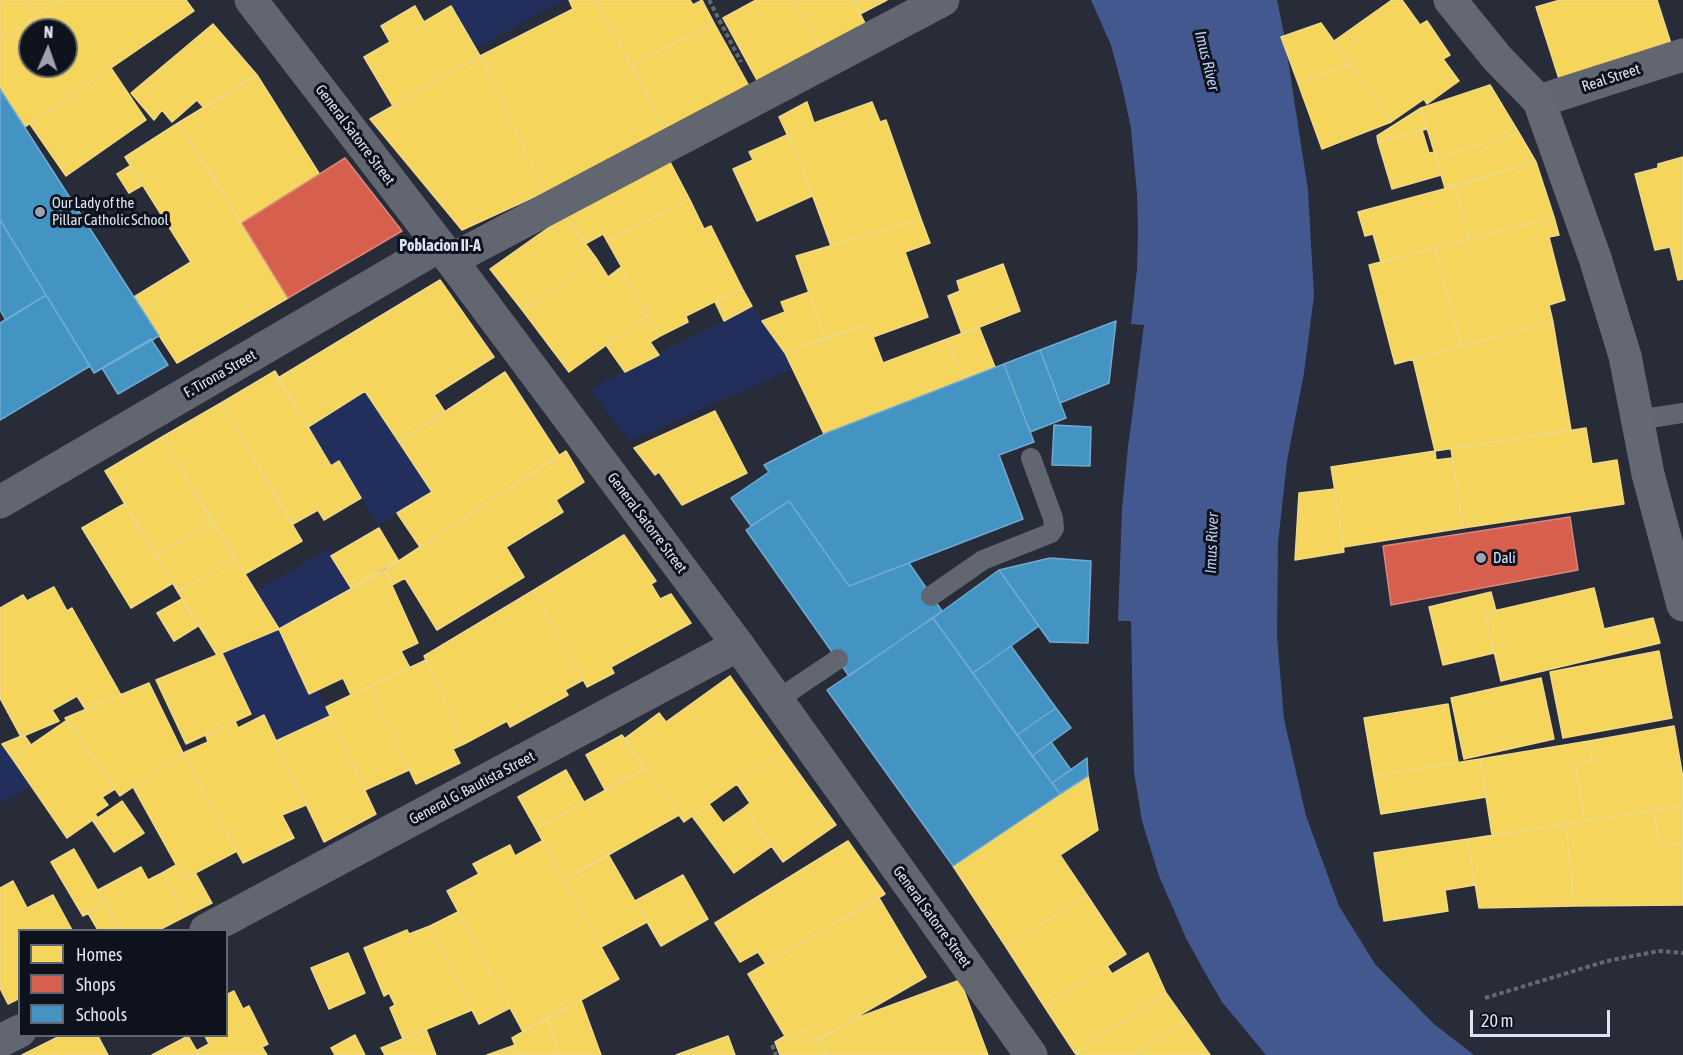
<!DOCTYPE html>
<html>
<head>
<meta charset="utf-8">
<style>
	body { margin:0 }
	#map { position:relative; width:1683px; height:1055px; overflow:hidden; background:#282c39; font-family:"Asap Condensed",sans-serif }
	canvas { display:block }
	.legend { position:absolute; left:18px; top:929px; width:210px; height:108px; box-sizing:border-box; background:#0e121d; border:2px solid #606673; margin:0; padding:8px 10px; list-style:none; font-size:18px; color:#dce3f3 }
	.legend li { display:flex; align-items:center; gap:12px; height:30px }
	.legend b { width:30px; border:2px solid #606673 }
	.north { position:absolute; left:18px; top:18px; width:60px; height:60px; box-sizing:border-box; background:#0e121d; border:2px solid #606673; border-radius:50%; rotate:2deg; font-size:16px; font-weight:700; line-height:24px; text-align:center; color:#dce3f3 }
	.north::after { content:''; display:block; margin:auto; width:21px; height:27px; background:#9da3b2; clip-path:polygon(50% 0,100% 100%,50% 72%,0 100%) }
	.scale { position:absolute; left:1470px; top:1010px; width:140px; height:27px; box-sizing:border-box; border:3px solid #dce3f3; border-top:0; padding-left:8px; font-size:18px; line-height:21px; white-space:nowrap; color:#dce3f3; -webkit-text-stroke:4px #0e121d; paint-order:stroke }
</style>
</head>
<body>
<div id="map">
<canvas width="1683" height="1055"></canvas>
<ul class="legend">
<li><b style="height:16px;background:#f6d55c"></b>Homes</li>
<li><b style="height:16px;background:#d6604d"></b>Shops</li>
<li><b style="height:16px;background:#4393c3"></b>Schools</li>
</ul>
<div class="north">N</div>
<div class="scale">20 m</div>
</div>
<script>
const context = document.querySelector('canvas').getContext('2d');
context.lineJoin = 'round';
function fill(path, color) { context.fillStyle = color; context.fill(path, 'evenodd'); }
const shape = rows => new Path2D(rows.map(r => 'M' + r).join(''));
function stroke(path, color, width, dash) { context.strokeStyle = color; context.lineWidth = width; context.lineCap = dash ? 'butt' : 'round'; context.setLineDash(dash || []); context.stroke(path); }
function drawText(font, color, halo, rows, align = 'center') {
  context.font = font + ' "Asap Condensed",sans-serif'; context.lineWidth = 6; context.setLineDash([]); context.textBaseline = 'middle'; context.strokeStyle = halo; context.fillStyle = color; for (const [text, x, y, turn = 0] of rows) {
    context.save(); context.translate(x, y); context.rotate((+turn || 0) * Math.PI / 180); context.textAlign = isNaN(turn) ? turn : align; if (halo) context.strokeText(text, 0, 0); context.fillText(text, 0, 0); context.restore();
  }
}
fill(shape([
	[454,0,565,0,476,48,449,3],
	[752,306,785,353,792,369,630,441,590,389],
	[365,391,432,492,378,525,339,462,331,466,308,427],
	[328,549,351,588,279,629,309,694,318,690,330,716,276,741,254,720,222,653,279,629,256,592],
	[2,744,31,786,0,803,0,745]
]), '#222f5d');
fill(shape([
	[1091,0,1277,0,1284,34,1308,190,1314,296,1304,373,1287,461,1278,543,1277,636,1284,719,1306,816,1339,906,1375,964,1434,1024,1474,1055,1266,1055,1222,1002,1204,971,1186,938,1159,876,1142,821,1134,772,1131,621,1118,621,1122,509,1128,447,1144,325,1131,324,1137,269,1138,228,1137,194,1131,128,1122,86,1111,45]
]), '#445890');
const homes = shape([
	[0,0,26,0,36,16,0,41,0,0],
	[26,0,60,0,36,16,26,0],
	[60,0,186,0,194,11,25,127,0,89,0,41,60,0],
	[30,30,66,30,66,66,30,66,30,30],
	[569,0,596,0,666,130,603,164,545,192,480,56,573,9,569,0],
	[596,0,690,0,693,5,702,0,714,23,631,66,596,0],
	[756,0,793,0,820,49,758,82,723,18,756,0],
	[793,0,853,0,866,25,820,49,793,0],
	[853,0,887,0,860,14,853,0],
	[1392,0,1402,0,1420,25,1427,21,1450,55,1443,59,1459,81,1427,104,1424,99,1391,122,1334,41,1392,0],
	[1560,0,1657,0,1673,50,1561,85,1536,7,1560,0],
	[415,6,424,22,451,6,480,56,393,106,364,57,390,42,381,26,415,6],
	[714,23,749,86,666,130,631,66,714,23],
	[1321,23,1350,64,1298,83,1281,37,1321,23],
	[213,24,257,75,204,108,197,100,172,122,162,110,154,120,131,93,213,24],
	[480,56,545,192,462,230,370,119,480,56],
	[1350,64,1391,122,1322,149,1298,83,1350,64],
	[111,68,146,120,66,176,30,124,111,68],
	[257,75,320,175,242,223,178,123,257,75],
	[1490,85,1519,133,1436,158,1421,108,1490,85],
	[807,102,814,123,872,102,880,122,886,120,921,219,831,246,801,164,779,117,807,102],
	[1421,108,1427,129,1378,142,1377,136,1421,108],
	[178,123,288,298,177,363,134,297,191,262,125,157,178,123],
	[1422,130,1429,153,1435,152,1441,175,1392,189,1378,142,1422,130],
	[1519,133,1536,162,1445,188,1436,158,1519,133],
	[787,135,801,164,812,196,757,221,733,169,753,160,749,152,787,135],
	[1683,157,1683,279,1678,280,1670,247,1655,250,1635,174,1658,168,1658,164,1683,157],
	[670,162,690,200,607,241,603,234,585,244,565,216,670,162],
	[1536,162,1554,217,1469,239,1455,186,1536,162],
	[130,166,143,185,129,193,117,174,130,166],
	[1455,186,1469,239,1381,262,1373,234,1365,236,1358,212,1455,186],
	[690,200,704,229,711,226,742,288,686,316,688,322,660,336,607,241,690,200],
	[565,216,596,258,523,311,490,269,565,216],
	[1554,217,1559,235,1549,237,1565,300,1549,305,1553,322,1461,346,1435,248,1554,217],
	[921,219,930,243,905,252,928,317,873,337,868,324,825,338,796,256,921,219],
	[1435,248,1461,346,1395,364,1369,265,1435,248],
	[596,258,608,277,621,267,648,315,569,372,523,311,596,258],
	[1003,264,1020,311,962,334,948,296,960,291,957,281,1003,264],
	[440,280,494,357,434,395,445,412,399,442,365,391,308,427,278,378,440,280],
	[742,288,752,306,724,321,715,302,742,288],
	[809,292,825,338,785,353,762,321,785,312,781,302,809,292],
	[648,315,660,336,650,342,659,355,625,372,606,345,648,315],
	[1553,322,1571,430,1435,451,1413,359,1553,322],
	[868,324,883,363,947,339,964,379,824,434,785,353,868,324],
	[979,327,995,367,964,379,947,339,979,327],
	[275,371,331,466,339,461,361,498,324,520,318,510,293,524,221,403,275,371],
	[505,372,559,455,420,547,397,513,432,492,399,442,505,372],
	[221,403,302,541,245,574,162,437,221,403],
	[715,411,747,473,682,505,659,472,655,475,634,448,715,411],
	[1586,428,1592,464,1617,460,1624,504,1463,528,1451,449,1586,428],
	[162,437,212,521,156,555,105,471,162,437],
	[566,451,584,482,556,500,563,512,506,547,524,577,437,630,405,578,392,585,385,570,566,451],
	[1435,451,1436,460,1452,458,1463,528,1344,547,1331,467,1435,451],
	[1335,489,1344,552,1295,560,1299,493,1335,489],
	[124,504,173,583,131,608,82,528,124,504],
	[212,521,235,558,178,592,156,555,212,521],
	[379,528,398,560,351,588,331,556,379,528],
	[624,535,656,581,651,584,660,599,671,594,691,623,611,667,614,673,587,687,534,590,624,535],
	[235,558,279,629,217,655,178,592,235,558],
	[385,570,418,643,401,651,410,668,351,695,343,678,309,694,279,629,385,570],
	[54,587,67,611,72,608,121,695,86,710,77,696,52,710,59,721,21,737,0,698,0,608,23,595,27,601,54,587],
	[1594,588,1604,629,1653,618,1660,643,1501,681,1485,613,1594,588],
	[534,590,583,680,565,690,568,695,510,727,507,721,464,744,424,656,534,590],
	[1491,592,1496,611,1485,613,1494,653,1443,665,1429,607,1491,592],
	[182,599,198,626,174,641,157,613,182,599],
	[1659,651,1672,718,1563,738,1550,672,1659,651],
	[222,653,251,714,186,744,156,680,222,653],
	[426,660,464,744,453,749,460,763,416,784,370,686,426,660],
	[730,676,783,751,684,822,624,739,659,713,666,722,730,676],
	[1541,678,1554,739,1464,759,1451,698,1541,678],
	[149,683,183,753,120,796,65,718,149,683],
	[370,686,409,770,365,790,326,707,370,686],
	[1448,704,1458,762,1374,776,1364,718,1448,704],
	[264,715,306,805,282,815,294,838,243,863,183,753,208,742,206,736,235,721,238,728,264,715],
	[330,716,376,814,324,842,276,741,330,716],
	[67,720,115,789,102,797,108,805,95,814,97,817,67,838,12,758,67,720],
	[1674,726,1683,778,1683,806,1585,821,1575,763,1592,760,1589,741,1674,726],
	[24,735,31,745,12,758,2,744,24,735],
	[622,735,645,768,605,790,586,755,622,735],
	[1589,741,1592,760,1575,763,1585,821,1492,835,1480,759,1589,741],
	[783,751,836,825,783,862,744,808,750,803,737,784,783,751],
	[183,753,237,851,184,879,133,787,183,753],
	[1480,759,1486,797,1381,814,1374,776,1480,759],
	[645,768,679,815,564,880,536,829,645,768],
	[566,770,584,802,536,829,518,797,566,770],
	[1088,776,1098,830,1060,855,1087,895,1006,947,953,866,1088,776],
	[122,801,144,833,114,852,93,821,122,801],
	[709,804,723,823,744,808,772,846,734,873,692,816,709,804],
	[1683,806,1683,843,1659,846,1654,810,1683,806],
	[1654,810,1659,846,1683,843,1683,905,1574,906,1566,824,1654,810],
	[1566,824,1574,906,1479,908,1468,839,1566,824],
	[1468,839,1475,885,1445,890,1448,911,1384,921,1374,853,1468,839],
	[542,841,619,979,523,1032,447,891,479,874,473,864,510,845,515,856,542,841],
	[848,841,885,894,766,964,758,952,740,962,715,923,848,841],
	[74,849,105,903,83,916,51,862,74,849],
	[608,854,647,922,601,947,564,880,608,854],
	[176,865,184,879,196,874,212,903,186,916,162,873,176,865],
	[141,867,148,880,162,873,186,916,159,930,121,930,98,890,141,867],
	[683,875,708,919,661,946,635,901,683,875],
	[13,881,27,908,53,895,72,930,20,930,20,998,8,1004,0,988,0,888,13,881],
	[1087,895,1126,954,1044,1006,1006,947,1087,895],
	[879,898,926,977,813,1042,806,1030,788,1041,748,974,879,898],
	[105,903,121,930,98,930,88,913,105,903],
	[458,912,510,1008,479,1024,430,926,458,912],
	[430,926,472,1010,403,1039,390,1008,395,1005,389,993,384,996,364,948,407,930,409,934,430,926],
	[348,953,365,993,329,1009,311,968,348,953],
	[1148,953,1166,993,1075,1053,1044,1006,1107,966,1112,974,1148,953],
	[960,980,988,1055,827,1055,821,1039,851,1020,960,980],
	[234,991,243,1009,249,1006,268,1044,262,1047,267,1055,199,1055,196,1051,209,1044,205,1036,226,1036,226,995,234,991],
	[1166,993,1186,1021,1134,1055,1077,1055,1075,1053,1166,993],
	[581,1000,601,1055,560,1055,547,1018,581,1000],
	[547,1018,560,1055,519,1055,512,1038,547,1018],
	[1186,1021,1210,1055,1134,1055,1186,1021],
	[426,1029,436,1055,385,1055,381,1048,426,1029],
	[806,1030,813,1042,821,1039,827,1055,780,1055,775,1042,785,1036,788,1041,806,1030],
	[355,1035,365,1055,335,1055,331,1048,355,1035],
	[60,1036,98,1036,108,1055,22,1055,60,1036],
	[188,1036,199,1055,152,1055,188,1036],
	[728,1036,735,1055,676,1055,728,1036],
	[515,1045,519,1055,487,1055,515,1045]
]);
fill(homes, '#f6d55c');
stroke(homes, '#eed989', 1.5);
const shops = shape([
	[345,158,402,231,288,298,242,223,345,158],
	[1570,517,1578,570,1391,605,1383,546,1570,517]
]);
fill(shops, '#d6604d');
stroke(shops, '#d8877f', 1.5);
const schools = shape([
	[0,89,159,336,94,373,0,220,0,89],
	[0,220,46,295,6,320,0,310,0,220],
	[46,295,90,366,0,420,0,323,46,295],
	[1116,321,1109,383,1060,403,1040,350,1116,321],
	[151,339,168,365,118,394,102,368,151,339],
	[1040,350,1066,418,1030,432,1004,364,1040,350],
	[1004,364,1034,442,999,455,1023,519,849,586,789,501,751,526,731,498,769,472,764,465,824,434,1004,364],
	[1054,425,1091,427,1090,466,1052,465,1054,425],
	[789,501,849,586,909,563,942,611,849,676,746,530,789,501],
	[1050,558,1091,561,1088,643,1050,642,999,570,1050,558],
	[999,570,1039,626,973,673,933,618,999,570],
	[933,618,1060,794,953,866,827,690,933,618],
	[1011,646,1056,708,1017,735,973,673,1011,646],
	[1056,708,1071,728,1032,756,1017,735,1056,708],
	[1051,742,1071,770,1052,783,1032,756,1051,742],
	[1087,758,1088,776,1060,794,1052,783,1087,758]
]);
fill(schools, '#4393c3');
stroke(schools, '#71abd1', 1.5);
stroke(shape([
	[709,0,741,62],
	[1485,998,1607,961,1659,951,1683,953],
	[772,1045,776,1055]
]), '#646871', 4, [4.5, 3]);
stroke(shape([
	[1637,420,1683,413],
	[931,596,983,560,1051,533,1054,528,1053,518,1031,458],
	[777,700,838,659]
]), '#626670', 20);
stroke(shape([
	[1539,101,1683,55],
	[451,260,943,0],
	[0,502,439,246],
	[206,930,738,645],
	[0,1041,20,1031]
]), '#626670', 33);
stroke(shape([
	[251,0,451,260,738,645,1031,1055]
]), '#626670', 33);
stroke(shape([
	[1450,0,1498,59,1539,101,1595,258,1625,356,1648,474,1683,605]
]), '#646874', 33);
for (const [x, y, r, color] of [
	[40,212,6,"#9da3b2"],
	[1481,558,6,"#9da3b2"]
]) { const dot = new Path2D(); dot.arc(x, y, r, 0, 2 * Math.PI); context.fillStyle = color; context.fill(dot); stroke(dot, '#0e121d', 2); }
drawText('15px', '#dce3f3', '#0e121d', [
	["Real Street",1611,78,-18],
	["General Satorre Street",355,135,53],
	["F. Tirona Street",220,374,-30],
	["General Satorre Street",647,523,53],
	["General G. Bautista Street",472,788,-28],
	["General Satorre Street",932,917,54]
]);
drawText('15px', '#dce3f3', '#0e121d', [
	["Our Lady of the",52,203],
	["Pillar Catholic School",52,220],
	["Dali",1493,558]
], 'left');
drawText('italic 16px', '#bccaee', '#0e121d', [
	["Imus River",1207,61,76],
	["Imus River",1212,543,-88]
]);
drawText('bold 16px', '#dce3f3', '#0e121d', [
	["Poblacion II-A",440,246]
]);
</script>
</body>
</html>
